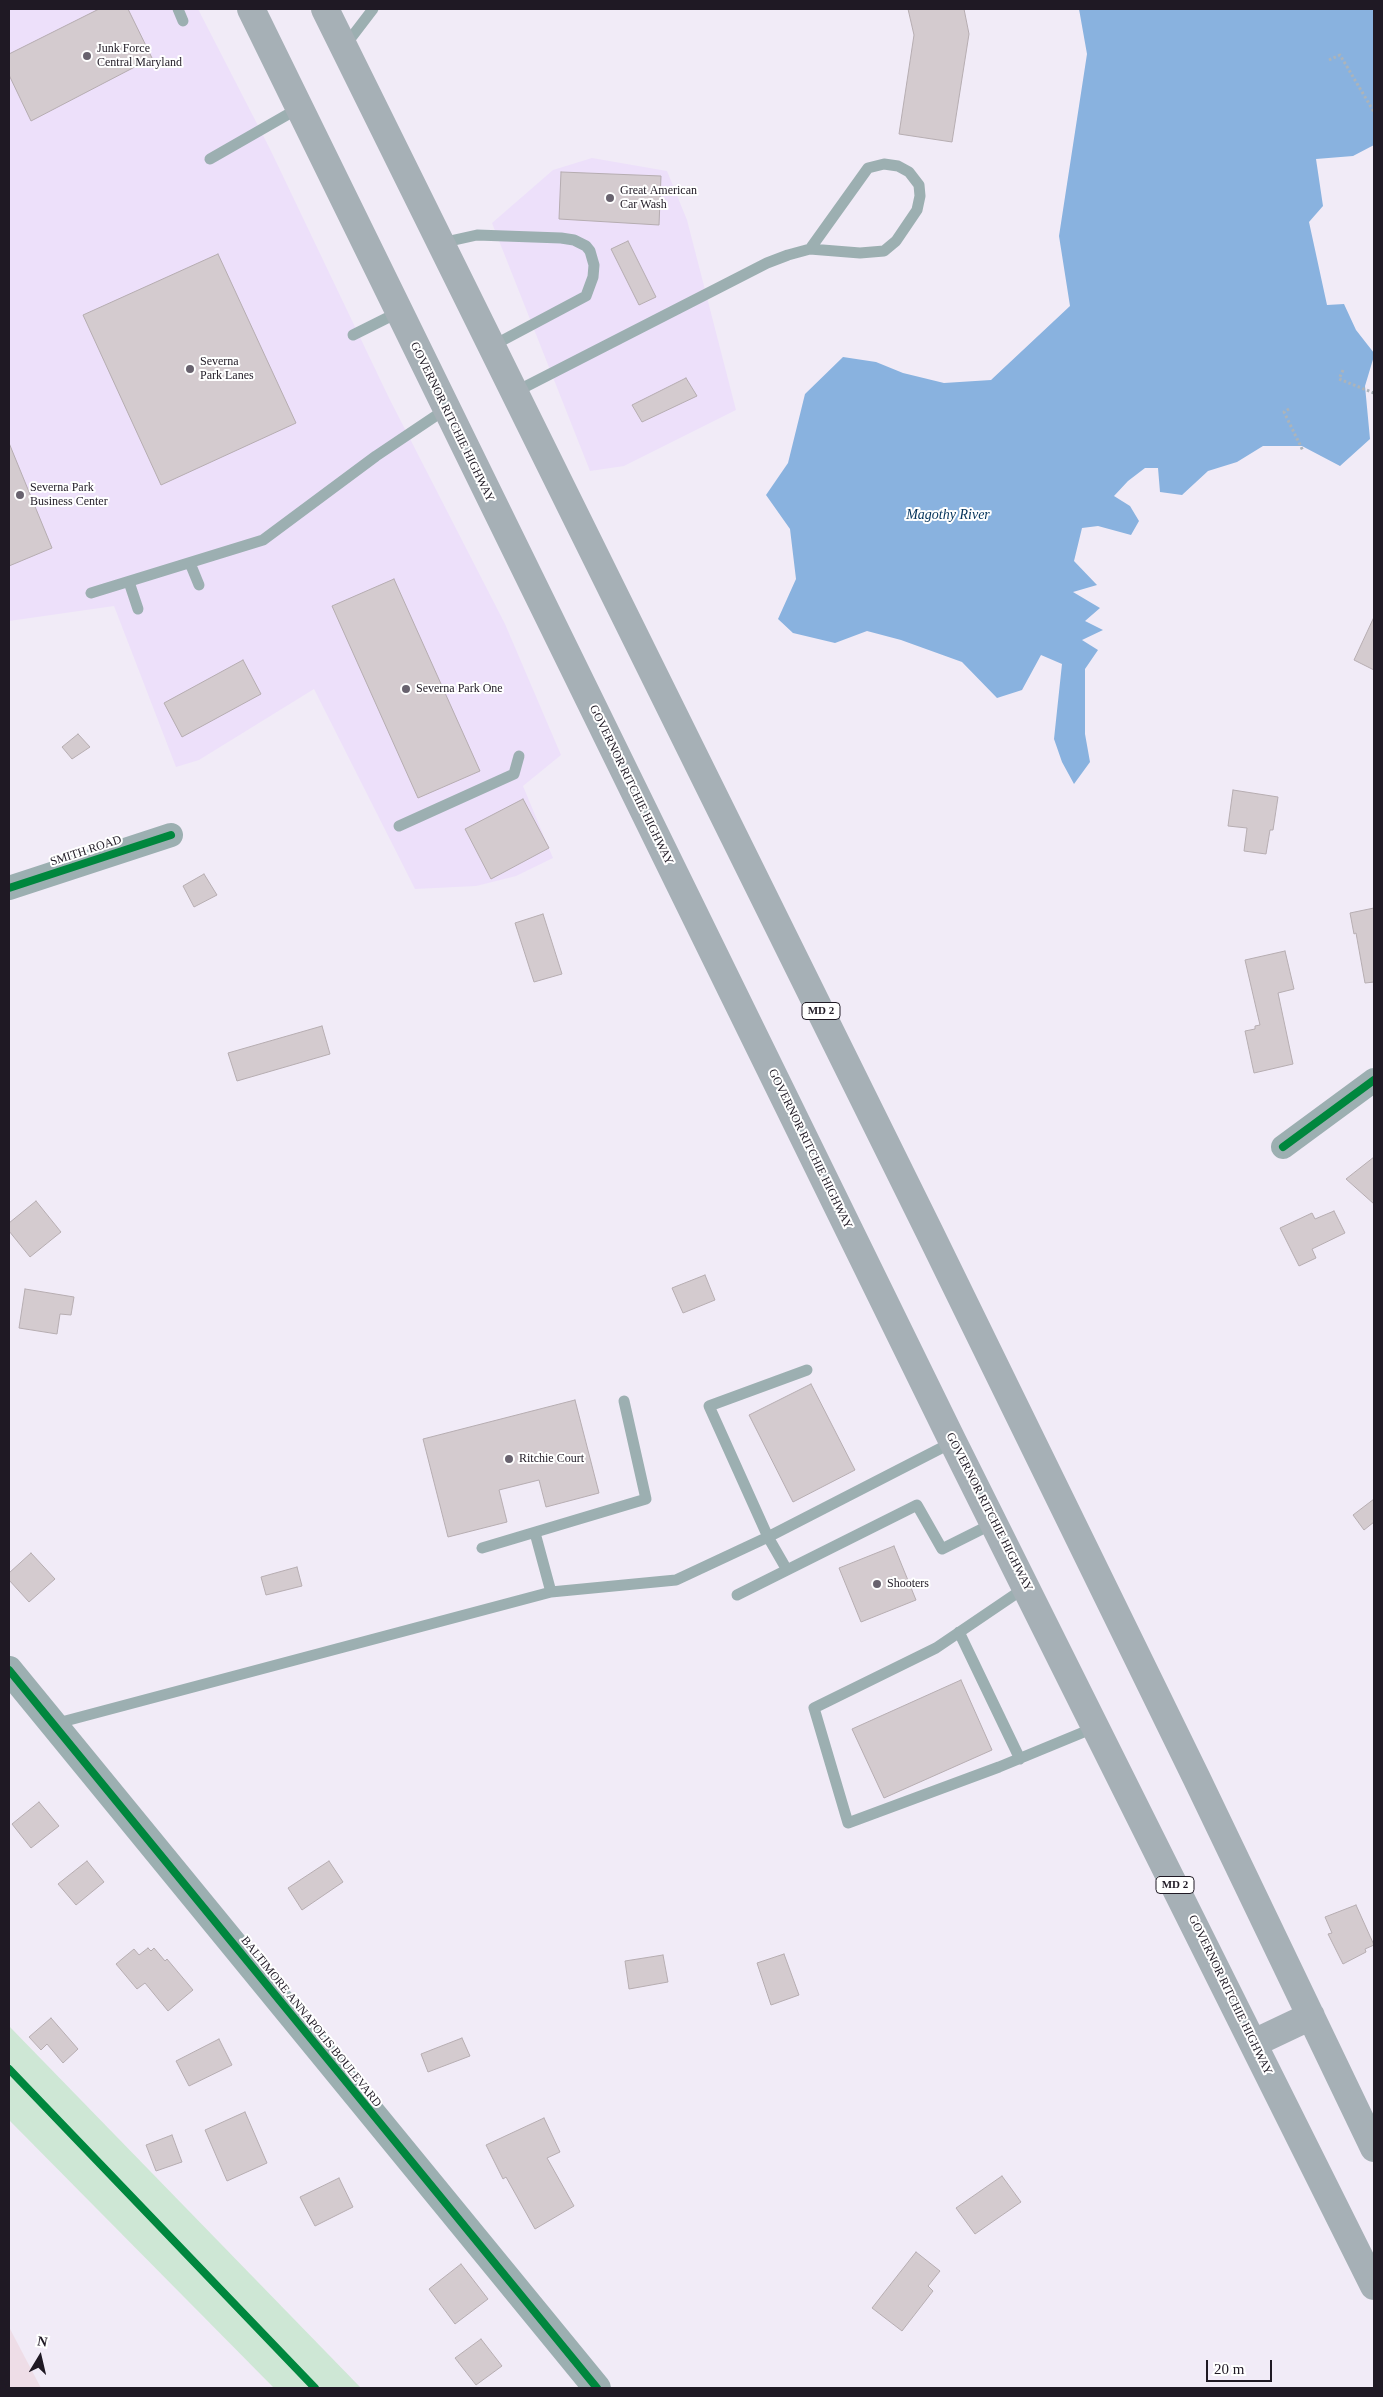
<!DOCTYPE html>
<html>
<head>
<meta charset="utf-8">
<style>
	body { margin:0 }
	#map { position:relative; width:1383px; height:2397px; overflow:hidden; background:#f1ebf7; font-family:Georgia,serif }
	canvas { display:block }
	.frame { position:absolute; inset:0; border:10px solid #1f1924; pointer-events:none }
	.north { position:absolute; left:15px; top:2332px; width:50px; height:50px; -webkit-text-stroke:4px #fff; paint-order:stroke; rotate:9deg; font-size:14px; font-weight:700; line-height:20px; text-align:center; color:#1f1924 }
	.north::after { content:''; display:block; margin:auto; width:18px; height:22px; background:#1f1924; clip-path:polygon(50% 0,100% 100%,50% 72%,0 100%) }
	.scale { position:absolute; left:1206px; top:2360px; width:66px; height:22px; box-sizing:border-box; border:2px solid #1f1924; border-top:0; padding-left:6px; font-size:15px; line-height:18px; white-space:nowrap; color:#1f1924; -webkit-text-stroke:4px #fff; paint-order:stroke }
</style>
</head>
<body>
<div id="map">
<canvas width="1383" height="2397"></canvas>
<div class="frame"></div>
<div class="north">N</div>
<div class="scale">20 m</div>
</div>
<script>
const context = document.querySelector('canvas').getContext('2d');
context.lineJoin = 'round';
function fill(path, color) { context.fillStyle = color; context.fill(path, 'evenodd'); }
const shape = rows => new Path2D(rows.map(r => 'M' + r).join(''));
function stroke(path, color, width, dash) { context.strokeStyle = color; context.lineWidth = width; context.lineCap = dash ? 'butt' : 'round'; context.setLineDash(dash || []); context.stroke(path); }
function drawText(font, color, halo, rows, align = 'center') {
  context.font = font + ' Georgia,serif'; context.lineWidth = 4; context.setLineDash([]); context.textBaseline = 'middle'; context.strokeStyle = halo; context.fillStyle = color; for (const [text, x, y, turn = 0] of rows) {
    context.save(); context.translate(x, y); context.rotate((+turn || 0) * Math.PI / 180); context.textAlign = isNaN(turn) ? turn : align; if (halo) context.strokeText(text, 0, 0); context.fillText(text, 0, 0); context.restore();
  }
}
fill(shape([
	[9,9,198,9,270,149,389,398,505,624,561,755,523,786,553,858,516,876,476,886,415,889,314,689,199,760,176,767,114,606,9,621],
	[592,158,667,171,687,220,736,410,624,466,590,471,492,223,553,170]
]), '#ede0fa');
fill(shape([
	[9,2327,41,2388,9,2388]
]), '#eedde7');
fill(shape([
	[9,2026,361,2388,274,2388,9,2120]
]), '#cee7d5');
fill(shape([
	[1079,9,1374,9,1374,145,1353,156,1316,159,1323,206,1309,222,1327,305,1344,304,1356,330,1374,353,1374,356,1365,386,1370,439,1340,466,1302,446,1263,446,1237,462,1208,471,1182,495,1160,492,1158,468,1145,468,1128,481,1114,496,1130,506,1139,521,1131,535,1098,526,1082,528,1074,561,1097,585,1073,592,1100,608,1085,621,1103,630,1082,640,1098,650,1085,669,1085,734,1090,762,1074,784,1062,762,1054,739,1062,664,1041,655,1022,690,997,698,962,662,901,640,867,631,835,643,793,633,778,619,796,579,790,529,766,495,788,463,805,394,843,357,876,362,903,373,944,383,991,380,1070,306,1059,236,1087,54]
]), '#89b2df');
const building = shape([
	[99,9,128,9,152,58,31,121,9,75,9,54,99,9],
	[908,9,964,9,969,34,952,142,899,134,914,35,908,9],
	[561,172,661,176,659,225,559,219,561,172],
	[628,241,656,297,639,305,611,249,628,241],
	[218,254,296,423,161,485,83,315,218,254],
	[686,378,697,396,642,422,632,405,686,378],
	[9,443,52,548,9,566,9,443],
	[394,579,480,771,418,798,332,606,394,579],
	[1374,617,1374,670,1354,660,1374,617],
	[243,660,261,694,182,737,164,703,243,660],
	[78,734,90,747,72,759,62,747,78,734],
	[1233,790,1278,797,1273,830,1270,830,1266,854,1244,851,1247,828,1228,826,1233,790],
	[523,799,549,848,491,879,465,829,523,799],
	[204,874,217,895,194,907,183,886,204,874],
	[1374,908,1374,982,1365,983,1356,933,1354,934,1350,913,1374,908],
	[543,914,562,974,534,982,515,923,543,914],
	[1285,951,1294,989,1278,993,1293,1064,1254,1073,1245,1031,1255,1029,1255,1026,1260,1025,1245,960,1285,951],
	[322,1026,330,1054,237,1081,228,1053,322,1026],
	[1374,1157,1374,1204,1346,1179,1374,1157],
	[36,1201,61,1232,30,1257,9,1231,9,1223,36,1201],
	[1334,1211,1345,1233,1312,1249,1316,1258,1299,1266,1280,1228,1312,1213,1315,1219,1334,1211],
	[705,1275,715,1300,683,1313,672,1288,705,1275],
	[25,1289,74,1297,71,1315,60,1314,57,1334,19,1328,25,1289],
	[811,1384,855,1470,793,1502,749,1415,811,1384],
	[575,1400,599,1493,546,1507,539,1480,499,1490,507,1522,448,1537,423,1439,575,1400],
	[1374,1499,1374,1522,1364,1530,1353,1515,1374,1499],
	[894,1546,916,1600,861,1622,839,1568,894,1546],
	[31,1553,55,1579,29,1602,9,1580,9,1573,31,1553],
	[297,1567,302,1586,266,1595,261,1577,297,1567],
	[961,1680,992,1750,884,1798,852,1729,961,1680],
	[39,1802,59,1826,31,1848,12,1824,39,1802],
	[87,1861,104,1882,76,1905,58,1884,87,1861],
	[329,1861,343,1882,302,1910,288,1888,329,1861],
	[1356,1905,1374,1945,1365,1949,1366,1952,1343,1964,1328,1934,1332,1933,1325,1917,1356,1905],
	[148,1948,151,1951,154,1948,165,1961,167,1959,193,1990,168,2011,145,1983,137,1989,116,1964,134,1949,139,1955,148,1948],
	[784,1954,799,1995,771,2005,757,1963,784,1954],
	[663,1955,668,1982,629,1989,625,1961,663,1955],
	[51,2018,78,2049,63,2063,47,2044,41,2050,29,2037,51,2018],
	[462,2038,470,2056,428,2072,421,2054,462,2038],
	[219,2039,232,2065,189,2086,176,2061,219,2039],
	[245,2112,267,2163,227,2181,205,2130,245,2112],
	[544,2118,560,2152,547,2158,574,2206,535,2229,506,2177,503,2179,486,2145,544,2118],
	[172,2135,182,2162,156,2171,146,2145,172,2135],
	[1002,2176,1021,2202,975,2234,956,2208,1002,2176],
	[339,2178,353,2207,315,2226,300,2197,339,2178],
	[916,2252,940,2271,928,2286,933,2291,902,2331,872,2308,916,2252],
	[461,2264,488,2299,455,2324,429,2289,461,2264],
	[481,2339,502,2366,476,2385,455,2358,481,2339]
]);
fill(building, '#d4cbcf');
stroke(building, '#b6adb1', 1);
stroke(shape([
	[1329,60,1340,55,1374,112],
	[1343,370,1339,379,1374,393],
	[1289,409,1284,412,1303,451]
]), '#acb4ba', 3, [2.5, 2.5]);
stroke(shape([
	[178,9,183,21],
	[344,47,373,9],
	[210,159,299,108],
	[441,243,477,235,561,238,574,240,586,246,590,251,594,265,593,277,586,296,492,346],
	[353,335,399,312],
	[515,392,767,263,788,255,810,249,860,253,884,251,896,241,917,210,920,196,919,185,909,172,898,166,884,164,868,168,810,249],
	[190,563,199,585],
	[129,582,138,609],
	[91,593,263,540,376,456,446,409],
	[399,826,514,774,519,756],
	[535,1533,551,1592],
	[482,1548,646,1499,624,1401],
	[787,1570,768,1537,709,1406,807,1370],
	[1026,1587,936,1648,814,1708,848,1823,999,1767,1096,1727],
	[737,1595,917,1505,942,1549,994,1523],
	[959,1632,1020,1759],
	[54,1724,551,1592,676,1580,768,1537,953,1442]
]), '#9cafb1', 11);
stroke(shape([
	[9,888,171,835],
	[1283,1147,1374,1080]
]), '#9cafb1', 24);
stroke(shape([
	[9,1670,597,2388]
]), '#9cafb1', 28);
stroke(shape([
	[251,9,953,1442,1374,2286],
	[325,9,929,1231,1196,1777,1374,2148],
	[1254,2043,1311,2016]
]), '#a6b0b6', 28);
stroke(shape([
	[9,888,171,835],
	[1283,1147,1374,1080],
	[9,1670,597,2388],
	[9,2069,315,2388]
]), '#00873e', 8);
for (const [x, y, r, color] of [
	[87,56,5,"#68626e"],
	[610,198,5,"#68626e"],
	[190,369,5,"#68626e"],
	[20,495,5,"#68626e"],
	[406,689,5,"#68626e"],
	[509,1459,5,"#68626e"],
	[877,1584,5,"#68626e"]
]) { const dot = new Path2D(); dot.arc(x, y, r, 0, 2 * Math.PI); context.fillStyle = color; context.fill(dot); stroke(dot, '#fff', 2); }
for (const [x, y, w] of [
	[821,1011,38],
	[1175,1885,38]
]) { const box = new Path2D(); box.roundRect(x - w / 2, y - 8.5, w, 17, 4); context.fillStyle = '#fff'; context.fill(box); stroke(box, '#1f1924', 1); }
drawText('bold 11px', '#1f1924', null, [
	["MD 2",821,1011],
	["MD 2",1175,1885]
]);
drawText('12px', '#1f1924', '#fff', [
	["Junk Force",97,49],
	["Central Maryland",97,63],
	["Great American",620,191],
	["Car Wash",620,205],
	["Severna",200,362],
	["Park Lanes",200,376],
	["Severna Park",30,488],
	["Business Center",30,502],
	["Severna Park One",416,689],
	["Ritchie Court",519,1459],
	["Shooters",887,1584]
], 'left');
drawText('12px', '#1f1924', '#fff', [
	["GOVERNOR RITCHIE HIGHWAY",452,422,64],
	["GOVERNOR RITCHIE HIGHWAY",631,785,64],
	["SMITH ROAD",86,851,-18],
	["GOVERNOR RITCHIE HIGHWAY",810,1149,64],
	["GOVERNOR RITCHIE HIGHWAY",989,1512,63],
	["GOVERNOR RITCHIE HIGHWAY",1230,1995,64],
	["BALTIMORE ANNAPOLIS BOULEVARD",311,2022,51]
]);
drawText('italic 14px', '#04335a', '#fff', [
	["Magothy River",948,515]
]);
</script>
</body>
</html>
